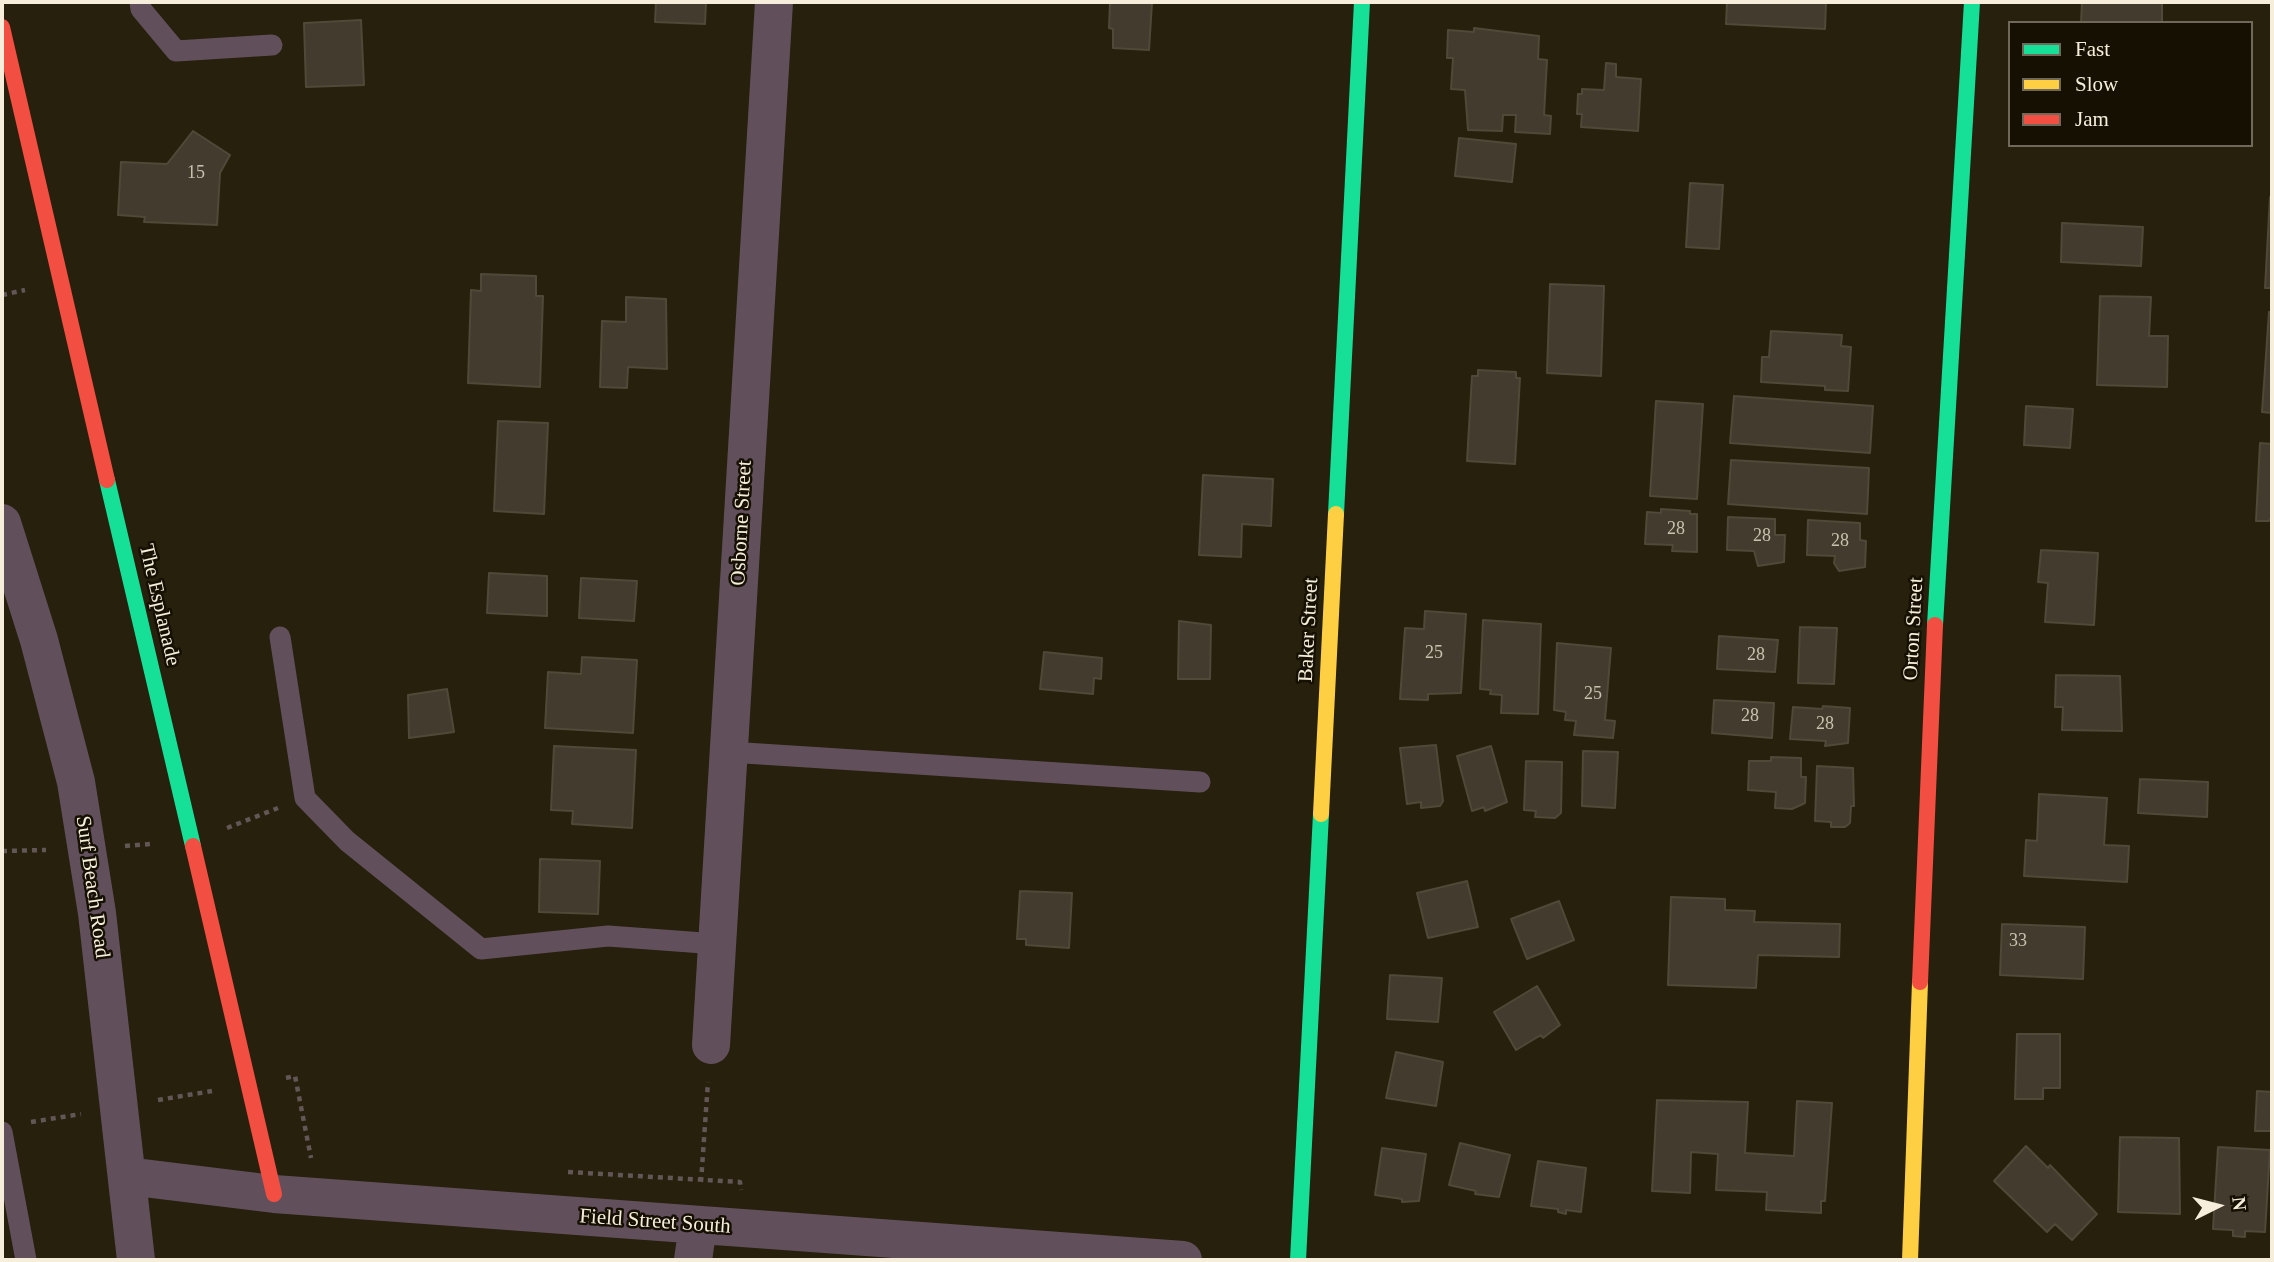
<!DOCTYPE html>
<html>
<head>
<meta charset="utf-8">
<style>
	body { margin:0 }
	#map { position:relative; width:2274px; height:1262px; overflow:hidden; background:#27200c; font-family:"Times New Roman",serif }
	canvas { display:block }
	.frame { position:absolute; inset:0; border:4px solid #f6eeda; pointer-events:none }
	.legend { position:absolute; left:2008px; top:21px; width:245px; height:126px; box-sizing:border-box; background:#161003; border:2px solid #706959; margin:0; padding:9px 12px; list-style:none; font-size:21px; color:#f6eeda }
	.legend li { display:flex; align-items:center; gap:14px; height:35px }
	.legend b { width:35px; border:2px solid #706959 }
	.north { position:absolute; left:2183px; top:1171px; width:70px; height:70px; -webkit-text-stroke:5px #161003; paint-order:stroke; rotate:84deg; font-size:19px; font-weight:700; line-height:28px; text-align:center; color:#f6eeda }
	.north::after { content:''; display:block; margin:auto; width:24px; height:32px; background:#f6eeda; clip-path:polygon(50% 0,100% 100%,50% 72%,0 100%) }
</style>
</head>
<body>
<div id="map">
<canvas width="2274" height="1262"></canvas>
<div class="frame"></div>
<ul class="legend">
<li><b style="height:9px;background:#16e098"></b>Fast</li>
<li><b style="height:9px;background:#ffcf43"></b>Slow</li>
<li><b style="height:9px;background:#f24e42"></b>Jam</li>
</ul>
<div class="north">N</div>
</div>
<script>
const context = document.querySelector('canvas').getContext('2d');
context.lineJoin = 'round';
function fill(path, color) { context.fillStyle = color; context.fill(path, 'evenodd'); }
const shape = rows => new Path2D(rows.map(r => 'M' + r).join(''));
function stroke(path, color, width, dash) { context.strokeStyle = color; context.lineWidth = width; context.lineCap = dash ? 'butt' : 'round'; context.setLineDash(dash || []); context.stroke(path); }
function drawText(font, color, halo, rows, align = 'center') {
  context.font = font + ' "Times New Roman",serif'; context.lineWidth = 5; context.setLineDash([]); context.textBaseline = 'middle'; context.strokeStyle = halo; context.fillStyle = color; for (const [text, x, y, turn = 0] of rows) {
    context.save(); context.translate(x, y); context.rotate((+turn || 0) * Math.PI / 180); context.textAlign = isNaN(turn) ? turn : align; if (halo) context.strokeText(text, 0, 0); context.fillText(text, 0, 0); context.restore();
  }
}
const building = shape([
	[656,2,706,2,705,24,655,22,656,2],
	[1110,2,1152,3,1149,50,1113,48,1113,29,1109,28,1110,2],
	[1727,2,1826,2,1825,29,1726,24,1727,2],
	[2082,2,2162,2,2162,23,2081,23,2082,2],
	[361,20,364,85,306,87,304,23,361,20],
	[1474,28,1539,36,1538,59,1547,60,1544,115,1551,116,1550,134,1515,132,1516,115,1503,115,1502,131,1468,130,1465,90,1451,89,1453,58,1447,58,1448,30,1474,32,1474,28],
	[1606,63,1616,64,1616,77,1641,79,1638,131,1581,127,1582,114,1577,114,1578,94,1582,94,1582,89,1604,90,1606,63],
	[193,131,230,155,220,173,217,225,144,222,145,217,118,215,121,162,167,164,193,131],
	[1459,138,1516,144,1512,182,1455,176,1459,138],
	[1690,183,1723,185,1719,249,1686,247,1690,183],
	[2270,197,2272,197,2272,288,2265,288,2270,197],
	[2062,223,2143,227,2141,266,2061,262,2062,223],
	[481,274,536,276,536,296,543,296,540,387,468,383,471,290,481,291,481,274],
	[1550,284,1604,286,1601,376,1547,373,1550,284],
	[2100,296,2151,297,2149,336,2168,336,2167,387,2097,385,2100,296],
	[626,297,666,299,667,369,628,367,627,388,600,387,602,321,626,322,626,297],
	[2269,312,2272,312,2272,413,2262,412,2269,312],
	[1771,331,1842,335,1841,346,1851,347,1848,391,1825,390,1825,386,1761,382,1762,357,1769,357,1771,331],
	[1478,370,1516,372,1516,378,1520,378,1515,464,1467,461,1472,376,1478,376,1478,370],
	[1734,396,1873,406,1870,453,1730,443,1734,396],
	[1656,401,1703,404,1697,499,1650,496,1656,401],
	[2026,406,2073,409,2070,448,2024,445,2026,406],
	[498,421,548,423,544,514,494,511,498,421],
	[2260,443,2272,444,2272,516,2269,521,2256,521,2260,443],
	[1731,460,1869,468,1867,514,1728,504,1731,460],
	[1203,475,1273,479,1271,526,1242,524,1241,557,1199,555,1203,475],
	[1661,509,1690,511,1690,514,1697,514,1697,552,1672,551,1673,545,1645,544,1647,512,1661,513,1661,509],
	[1728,517,1775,519,1775,535,1785,535,1784,562,1758,566,1754,551,1727,550,1728,517],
	[1808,520,1860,523,1860,540,1866,541,1865,567,1839,571,1834,563,1835,556,1807,555,1808,520],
	[2041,550,2098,553,2094,625,2045,622,2048,583,2038,582,2041,550],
	[489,573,547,576,547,616,487,613,489,573],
	[581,578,637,581,634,621,579,618,581,578],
	[1425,611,1466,614,1461,693,1428,694,1428,700,1400,699,1405,628,1424,629,1425,611],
	[1483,620,1541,624,1538,714,1501,713,1502,695,1490,694,1491,690,1480,689,1483,620],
	[1179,621,1211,625,1210,679,1178,679,1179,621],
	[1800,627,1837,628,1834,684,1798,683,1800,627],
	[1719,636,1778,640,1775,672,1717,669,1719,636],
	[1557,643,1611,648,1605,720,1615,721,1613,738,1574,735,1576,721,1565,720,1566,712,1554,710,1557,643],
	[1044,652,1102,658,1101,679,1094,678,1093,694,1040,689,1044,652],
	[582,657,637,660,633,733,545,728,548,672,581,674,582,657],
	[2056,675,2120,676,2122,731,2062,730,2063,707,2055,707,2056,675],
	[447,689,454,732,409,738,408,695,447,689],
	[1714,700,1774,703,1772,738,1712,733,1714,700],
	[1823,706,1850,708,1848,743,1825,746,1826,741,1790,739,1793,707,1822,709,1823,706],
	[1436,745,1443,801,1440,806,1421,808,1421,802,1407,804,1400,748,1436,745],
	[554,746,636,750,632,828,572,824,573,811,551,810,554,746],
	[1491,746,1507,802,1485,811,1484,807,1472,811,1457,756,1491,746],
	[1583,751,1618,752,1615,808,1582,806,1583,751],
	[1771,757,1801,758,1801,777,1806,777,1805,803,1792,809,1775,808,1776,792,1748,790,1749,761,1771,761,1771,757],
	[1526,761,1562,762,1561,813,1555,818,1535,817,1536,811,1524,810,1526,761],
	[1817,766,1853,768,1854,806,1851,806,1850,823,1845,827,1831,827,1831,822,1815,821,1817,766],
	[2140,779,2208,782,2207,817,2138,813,2140,779],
	[2039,794,2107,798,2104,845,2129,846,2127,882,2024,876,2026,840,2037,841,2039,794],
	[540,859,600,861,598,914,539,912,540,859],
	[1467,881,1478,927,1428,938,1417,893,1467,881],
	[1020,891,1072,893,1069,948,1026,945,1026,939,1017,939,1020,891],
	[1671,897,1725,899,1725,910,1755,911,1754,922,1840,924,1839,957,1758,955,1756,988,1668,985,1671,897],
	[1559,901,1574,940,1527,959,1511,919,1559,901],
	[2002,924,2085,927,2083,979,2000,975,2002,924],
	[1390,975,1442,978,1438,1022,1387,1019,1390,975],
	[1537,986,1560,1025,1543,1038,1541,1035,1516,1050,1494,1012,1537,986],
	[2017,1034,2060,1034,2060,1088,2043,1088,2043,1099,2015,1099,2017,1034],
	[1396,1052,1443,1062,1436,1106,1386,1098,1396,1052],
	[2257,1091,2272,1092,2272,1131,2255,1131,2257,1091],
	[1657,1100,1748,1102,1745,1153,1794,1156,1797,1101,1832,1103,1825,1201,1821,1201,1821,1213,1766,1210,1767,1192,1716,1190,1718,1154,1691,1152,1690,1193,1652,1191,1657,1100],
	[2120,1137,2179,1138,2180,1214,2118,1212,2120,1137],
	[1460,1143,1510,1155,1499,1197,1475,1194,1476,1191,1449,1185,1460,1143],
	[2026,1146,2048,1168,2050,1165,2097,1214,2072,1240,2055,1224,2047,1232,1994,1181,2026,1146],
	[2218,1147,2270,1150,2265,1232,2245,1231,2245,1237,2233,1236,2233,1230,2213,1229,2218,1147],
	[1382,1148,1426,1154,1419,1201,1402,1202,1402,1199,1375,1195,1382,1148],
	[1538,1161,1586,1168,1581,1212,1566,1210,1566,1214,1558,1212,1558,1209,1531,1206,1538,1161]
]);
fill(building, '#433b2d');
stroke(building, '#504838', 2);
stroke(shape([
	[2,295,25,290],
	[227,828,278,808],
	[125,846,151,844],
	[2,851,46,850],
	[286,1078,295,1076,311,1158],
	[158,1100,212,1091],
	[31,1122,81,1114],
	[568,1172,740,1182,741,1190],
	[701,1182,708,1082]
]), '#625656', 4.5, [5, 5]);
stroke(shape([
	[140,2,141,9,176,51,272,45],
	[280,637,305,798,347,841,481,949,608,936,717,944],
	[729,752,1200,782],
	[2,1132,26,1260]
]), '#61505c', 21);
stroke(shape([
	[2,523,39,640,76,782,97,913,136,1260],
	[711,1045,774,2],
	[127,1176,274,1194,1183,1260],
	[693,1260,698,1225]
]), '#61505c', 38);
stroke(shape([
	[107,480,193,846],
	[1336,514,1362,2],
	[1935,625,1972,2],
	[1298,1260,1321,814]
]), '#16e098', 16);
stroke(shape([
	[1321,814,1336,514],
	[1910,1260,1920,982]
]), '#ffcf43', 16);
stroke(shape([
	[2,27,107,480],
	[193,846,274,1194],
	[1920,982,1935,625]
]), '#f24e42', 16);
drawText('18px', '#c9c1af', null, [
	["15",196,173],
	["28",1676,529],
	["28",1762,536],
	["28",1840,541],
	["25",1434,653],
	["28",1756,655],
	["25",1593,694],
	["28",1750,716],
	["28",1825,724],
	["33",2018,941]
]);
drawText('21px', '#f6eeda', '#161003', [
	["Osborne Street",742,523,-87],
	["The Esplanade",159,605,77],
	["Orton Street",1914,629,-87],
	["Baker Street",1309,630,-87],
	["Surf Beach Road",92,887,82],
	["Field Street South",655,1222,4]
]);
</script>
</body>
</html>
